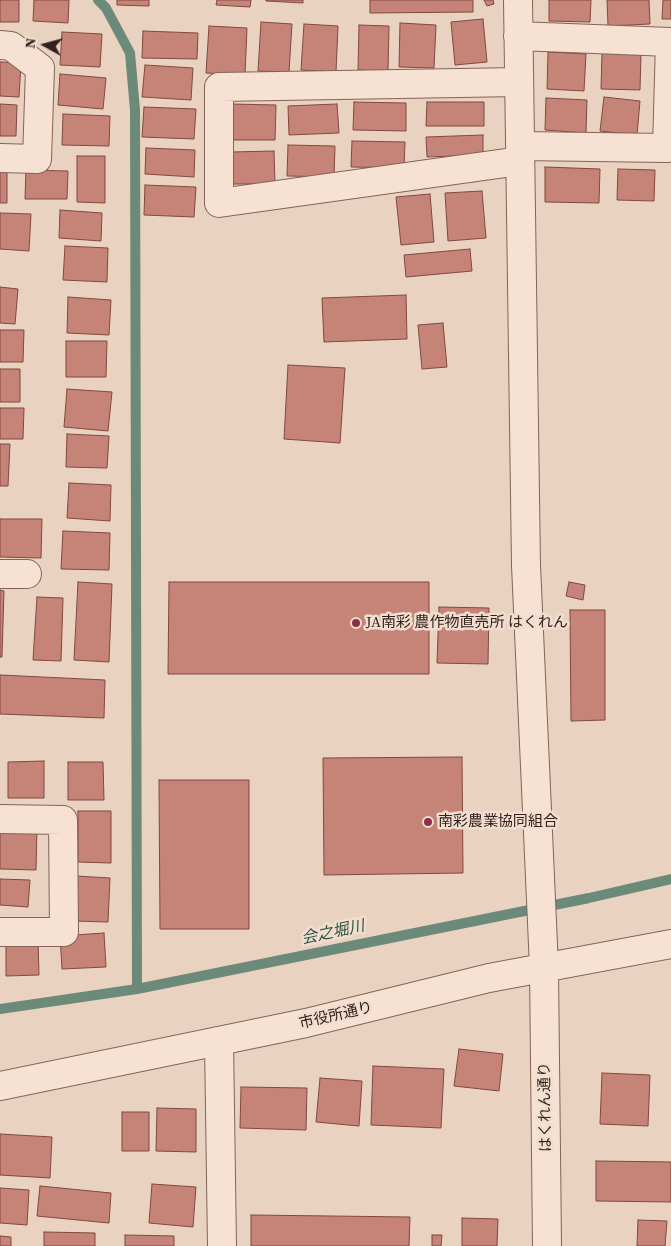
<!DOCTYPE html>
<html>
<head>
<meta charset="utf-8">
<style>
	body { margin:0 }
	#map { position:relative; width:671px; height:1246px; overflow:hidden; background:#ead2c0; font-family:"Source Serif 4",serif }
	canvas { display:block }
	.north { position:absolute; left:20px; top:20px; width:50px; height:50px; -webkit-text-stroke:4px #f2decf; paint-order:stroke; rotate:277deg; font-size:14px; font-weight:700; line-height:20px; text-align:center; color:#33211d }
	.north::after { content:''; display:block; margin:auto; width:18px; height:22px; background:#33211d; clip-path:polygon(50% 0,100% 100%,50% 72%,0 100%) }
</style>
</head>
<body>
<div id="map">
<canvas width="671" height="1246"></canvas>
<div class="north">N</div>
</div>
<script>
const context = document.querySelector('canvas').getContext('2d');
context.lineJoin = 'round';
const shape = rows => new Path2D(rows.map(r => 'M' + r).join(''));
function stroke(path, color, width, dash) { context.strokeStyle = color; context.lineWidth = width; context.lineCap = dash ? 'butt' : 'round'; context.setLineDash(dash || []); context.stroke(path); }
function fill(path, color) { context.fillStyle = color; context.fill(path, 'evenodd'); }
function drawText(font, color, halo, rows, align = 'center') {
  context.font = font + ' "Source Serif 4","Noto Sans JP",serif'; context.lineWidth = 5; context.setLineDash([]); context.textBaseline = 'middle'; context.strokeStyle = halo; context.fillStyle = color; for (const [text, x, y, turn = 0] of rows) {
    context.save(); context.translate(x, y); context.rotate((+turn || 0) * Math.PI / 180); context.textAlign = isNaN(turn) ? turn : align; if (halo) context.strokeText(text, 0, 0); context.fillText(text, 0, 0); context.restore();
  }
}
stroke(shape([
	[98,0,106,8,130,53,135,110,137,989],
	[0,1009,137,989,589,898,671,879]
]), '#6b8a79', 10);
const building = shape([
	[0,0,19,0,19,22,0,22,0,0],
	[34,0,69,0,68,23,33,21,34,0],
	[117,0,149,0,149,6,117,5,117,0],
	[217,0,251,0,250,7,216,5,217,0],
	[266,0,303,0,303,3,266,1,266,0],
	[370,0,473,0,473,12,370,13,370,0],
	[484,0,493,0,494,4,487,6,484,0],
	[549,0,591,0,590,22,549,21,549,0],
	[607,0,649,0,650,24,608,26,607,0],
	[663,0,671,0,671,19,662,19,663,0],
	[483,19,487,62,455,65,451,22,483,19],
	[261,22,292,24,289,72,258,71,261,22],
	[400,23,436,25,434,68,399,67,400,23],
	[304,24,338,26,336,72,301,70,304,24],
	[359,25,389,26,388,71,358,70,359,25],
	[209,26,247,28,245,75,206,73,209,26],
	[143,31,198,33,197,59,142,58,143,31],
	[62,32,102,34,100,67,60,65,62,32],
	[548,52,586,54,584,91,547,89,548,52],
	[602,52,641,53,640,90,601,89,602,52],
	[0,62,21,63,19,97,0,96,0,62],
	[145,65,193,68,191,100,142,97,145,65],
	[60,74,106,78,103,109,58,105,60,74],
	[604,97,640,101,637,135,600,131,604,97],
	[546,98,587,100,586,133,545,130,546,98],
	[354,102,406,103,406,131,353,130,354,102],
	[427,102,484,102,484,126,426,126,427,102],
	[0,104,17,105,16,136,0,136,0,104],
	[232,104,276,105,275,140,231,140,232,104],
	[337,104,339,133,289,135,288,106,337,104],
	[144,107,196,109,194,139,142,137,144,107],
	[63,114,110,116,109,146,62,145,63,114],
	[483,135,483,155,427,157,426,137,483,135],
	[352,141,405,142,404,168,351,167,352,141],
	[288,145,335,146,334,177,287,176,288,145],
	[146,148,195,150,194,177,145,174,146,148],
	[274,151,275,184,231,184,231,152,274,151],
	[77,156,105,156,105,203,77,202,77,156],
	[545,167,600,169,599,203,545,202,545,167],
	[618,169,655,170,654,201,617,200,618,169],
	[26,170,68,171,67,199,25,199,26,170],
	[0,171,7,171,7,203,0,203,0,171],
	[145,185,196,187,194,217,144,215,145,185],
	[482,191,486,238,448,241,445,193,482,191],
	[430,194,434,242,401,245,396,197,430,194],
	[60,210,102,213,101,241,59,238,60,210],
	[0,213,31,214,29,251,0,249,0,213],
	[65,246,108,248,107,282,63,280,65,246],
	[470,249,472,271,406,277,404,255,470,249],
	[0,287,18,289,15,324,0,323,0,287],
	[406,295,407,339,324,342,322,298,406,295],
	[68,297,111,300,109,335,67,333,68,297],
	[443,323,447,367,422,369,418,325,443,323],
	[0,330,24,330,23,362,0,362,0,330],
	[66,341,107,341,106,377,66,377,66,341],
	[288,365,345,368,340,443,284,439,288,365],
	[0,369,20,369,20,402,0,402,0,369],
	[67,389,112,392,108,431,64,427,67,389],
	[0,408,24,408,23,439,0,439,0,408],
	[67,434,109,436,107,468,66,467,67,434],
	[0,444,10,444,8,486,0,486,0,444],
	[69,483,111,485,110,521,67,518,69,483],
	[0,519,42,519,41,558,0,557,0,519],
	[63,531,110,533,109,570,61,569,63,531],
	[78,582,112,584,109,662,74,660,78,582],
	[169,582,429,582,429,674,168,674,169,582],
	[569,582,585,585,583,600,566,596,569,582],
	[0,590,4,591,2,657,0,657,0,590],
	[37,597,63,598,61,661,33,660,37,597],
	[439,607,489,608,488,664,437,663,439,607],
	[570,610,605,610,605,720,571,721,570,610],
	[0,675,105,680,104,718,0,714,0,675],
	[462,757,463,873,324,875,323,758,462,757],
	[44,761,44,798,8,798,8,762,44,761],
	[68,762,103,762,104,800,68,800,68,762],
	[159,780,249,780,249,929,160,929,159,780],
	[78,811,111,811,111,863,78,862,78,811],
	[0,828,37,829,36,870,0,869,0,828],
	[76,876,110,878,108,922,74,921,76,876],
	[0,879,30,880,28,907,0,905,0,879],
	[104,933,106,967,62,969,60,936,104,933],
	[38,939,39,975,6,976,6,940,38,939],
	[459,1049,503,1054,499,1091,454,1086,459,1049],
	[373,1066,444,1069,441,1128,371,1125,373,1066],
	[602,1073,650,1075,648,1126,600,1124,602,1073],
	[320,1078,362,1081,359,1126,316,1122,320,1078],
	[241,1087,307,1088,306,1130,240,1128,241,1087],
	[157,1108,196,1109,196,1152,156,1151,157,1108],
	[122,1112,149,1112,149,1151,122,1151,122,1112],
	[0,1134,52,1137,50,1178,0,1175,0,1134],
	[596,1161,671,1162,671,1202,596,1201,596,1161],
	[152,1184,196,1187,193,1227,149,1223,152,1184],
	[40,1186,111,1193,109,1223,37,1216,40,1186],
	[0,1188,29,1190,27,1225,0,1223,0,1188],
	[251,1215,410,1217,409,1246,251,1246,251,1215],
	[462,1218,498,1219,497,1246,462,1246,462,1218],
	[638,1220,667,1221,665,1246,637,1246,638,1220],
	[44,1232,95,1233,95,1246,44,1246,44,1232],
	[125,1235,174,1236,174,1246,125,1246,125,1235],
	[432,1235,442,1235,441,1246,432,1246,432,1235],
	[0,1236,11,1237,11,1246,0,1246,0,1236]
]);
fill(building, '#c68378');
stroke(building, '#804841', 1);
const minor = shape([
	[518,0,526,565,544,967],
	[518,36,670,42,667,148,520,146],
	[0,45,11,46,40,68,37,159,0,158],
	[519,82,219,87,219,203,520,161],
	[0,574,27,574],
	[0,819,63,820,64,932,0,932],
	[219,1041,222,1246]
]);
const tertiary = shape([
	[544,967,547,1246],
	[0,1086,306,1023,489,978,671,944]
]);
stroke(minor, '#826459', 30);
stroke(tertiary, '#826459', 30);
stroke(minor, '#f6e1d3', 28);
stroke(tertiary, '#f6e1d3', 28);
for (const [x, y, r, color] of [
	[356,623,5,"#8d2e49"],
	[428,822,5,"#8d2e49"]
]) { const dot = new Path2D(); dot.arc(x, y, r, 0, 2 * Math.PI); context.fillStyle = color; context.fill(dot); stroke(dot, '#f2decf', 2); }
drawText('15px', '#33211d', '#f2decf', [
	["JA南彩 農作物直売所 はくれん",366,623],
	["南彩農業協同組合",438,822]
], 'left');
drawText('15px', '#33211d', '#f2decf', [
	["市役所通り",336,1016,-13],
	["はくれん通り",546,1107,-91]
]);
drawText('italic 16px', '#2d5245', '#f2decf', [
	["会之堀川",333,933,-12]
]);
</script>
</body>
</html>
